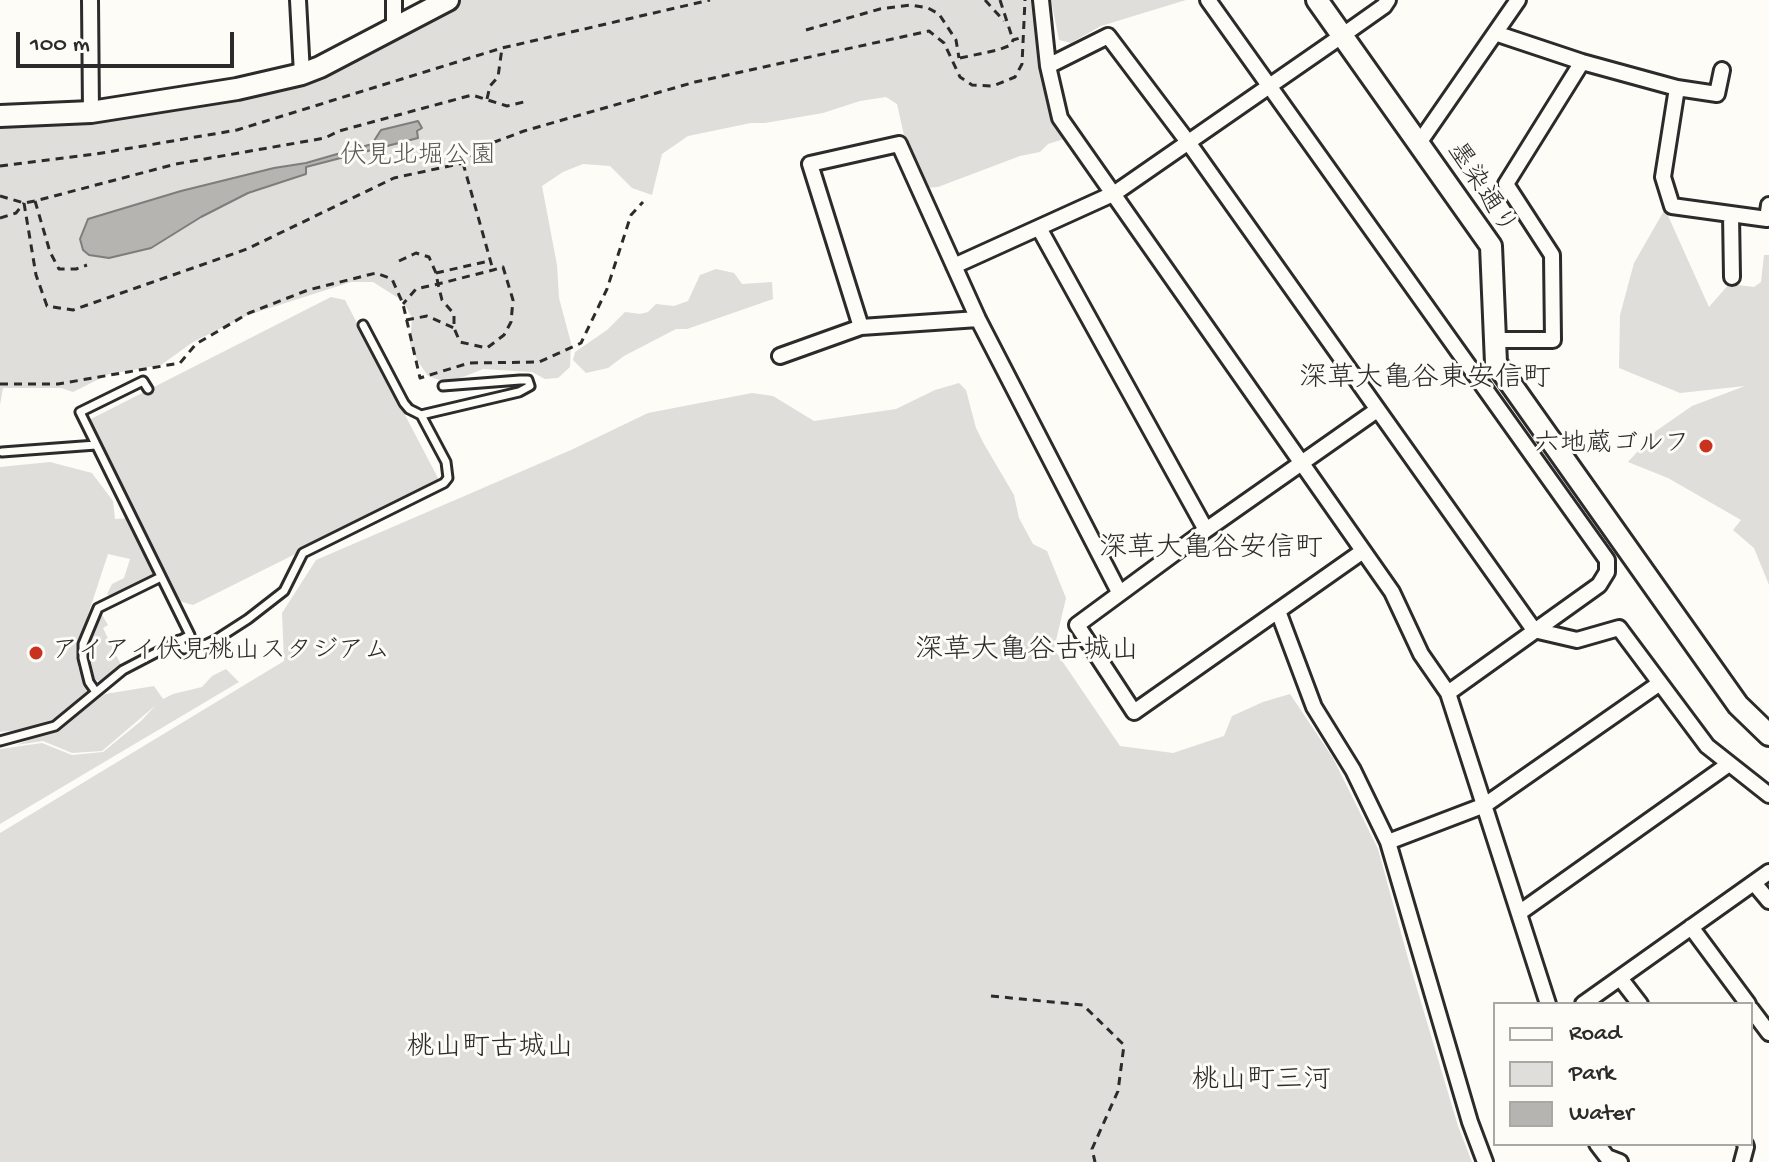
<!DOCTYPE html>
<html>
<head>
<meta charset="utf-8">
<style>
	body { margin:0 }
	#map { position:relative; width:1769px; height:1162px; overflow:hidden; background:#fdfcf7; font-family:"Gochi Hand",sans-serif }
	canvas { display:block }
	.legend { position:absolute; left:1493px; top:1002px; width:260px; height:144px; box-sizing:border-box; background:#fdfcf7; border:2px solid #a9a8a5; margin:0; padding:10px 14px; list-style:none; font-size:24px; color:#2b2b2b }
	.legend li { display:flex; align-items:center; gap:16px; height:40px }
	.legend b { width:40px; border:2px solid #a9a8a5 }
	.scale { position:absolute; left:16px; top:32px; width:218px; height:36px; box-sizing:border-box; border:4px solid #2b2b2b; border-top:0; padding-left:10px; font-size:24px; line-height:28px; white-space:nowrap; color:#2b2b2b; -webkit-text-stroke:6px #fdfcf7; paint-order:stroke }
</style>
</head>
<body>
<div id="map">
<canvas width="1769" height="1162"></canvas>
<ul class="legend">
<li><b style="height:10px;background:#fdfcf7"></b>Road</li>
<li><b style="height:22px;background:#dfdeda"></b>Park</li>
<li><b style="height:22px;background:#b5b4b1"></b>Water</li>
</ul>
<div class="scale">100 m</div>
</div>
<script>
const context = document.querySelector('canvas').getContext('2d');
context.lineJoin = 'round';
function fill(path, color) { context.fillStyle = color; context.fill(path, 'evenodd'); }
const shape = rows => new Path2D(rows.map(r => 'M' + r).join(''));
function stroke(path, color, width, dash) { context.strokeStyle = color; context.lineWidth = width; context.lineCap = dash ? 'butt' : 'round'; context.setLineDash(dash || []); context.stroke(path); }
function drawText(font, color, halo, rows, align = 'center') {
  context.font = font + ' "Gochi Hand","Klee One",sans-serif'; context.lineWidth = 6; context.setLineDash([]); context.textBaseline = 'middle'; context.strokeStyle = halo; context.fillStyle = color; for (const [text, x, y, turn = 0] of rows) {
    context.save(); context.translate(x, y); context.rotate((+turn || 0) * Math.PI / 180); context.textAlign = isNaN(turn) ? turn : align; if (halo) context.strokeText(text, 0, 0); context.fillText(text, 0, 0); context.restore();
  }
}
fill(shape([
	[462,0,1038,0,1053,115,1064,139,1048,144,1040,152,1020,156,938,187,924,188,905,140,897,104,886,97,860,101,823,113,765,123,751,123,688,136,662,154,652,195,632,188,610,166,583,164,563,172,542,186,557,265,559,298,571,343,570,367,558,378,545,379,532,372,483,369,448,383,428,376,417,360,410,344,412,318,403,301,373,282,351,282,248,315,193,342,161,365,109,374,73,392,61,388,3,388,0,405,0,119,184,102,401,32],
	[1051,0,1186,0,1101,26,1071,43,1059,40],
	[1665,209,1709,307,1729,284,1754,287,1761,282,1764,255,1769,255,1769,585,1754,548,1733,530,1741,520,1668,478,1628,462,1656,431,1692,406,1745,386,1680,393,1619,368,1620,315,1634,263],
	[716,269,734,273,742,284,772,282,773,299,687,329,676,329,624,356,608,368,586,373,573,360,575,352,607,330,625,312,640,314,648,312,656,304,674,306,688,301,700,275],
	[331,297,345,300,440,482,193,605,179,601,89,420],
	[959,383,966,390,976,428,984,444,1014,495,1019,518,1033,544,1047,551,1066,598,1054,649,1120,746,1173,753,1224,736,1232,716,1263,702,1290,694,1333,758,1378,849,1409,962,1458,1126,1472,1162,0,1162,0,833,284,661,282,613,316,560,571,450,648,413,752,393,773,396,814,421,896,409,935,390],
	[50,462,92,473,113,501,115,519,131,518,154,570,153,574,110,596,107,594,112,584,124,578,130,559,108,554,79,642,78,667,86,685,87,696,54,719,19,730,0,732,0,467],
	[101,613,108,625,103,628,121,665,103,680,98,681,94,679,88,658,94,629],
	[226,669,239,682,0,824,0,749,42,743,72,755,103,752,141,721,156,705,102,751,72,753,43,741,16,745,60,728,105,694,154,686,163,699,173,694,202,687,212,676]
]), '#dfdeda');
const water = shape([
	[418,121,422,128,417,131,418,138,306,167,306,174,248,193,201,217,151,248,109,258,89,255,83,250,80,239,88,219,181,191,274,168,306,163,372,144,381,130,418,121]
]);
fill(water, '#b5b4b1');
stroke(water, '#7e7d7b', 2);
const lane = shape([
	[421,415,519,392,530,386,528,380,520,380,443,386],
	[2,452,96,445],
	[179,640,184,649,207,644,217,639,248,619,284,591,303,553,444,483,448,478,446,462,421,415,409,409,404,403,363,325],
	[96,692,89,682,83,658,83,644,98,608,161,577],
	[0,741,55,726,123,670,190,635,80,412,143,381,148,389]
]);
const street = shape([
	[90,0,91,112],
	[298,0,302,74],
	[394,0,394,28],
	[1041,0,1048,66,1060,118,1392,592,1421,654,1448,693,1548,1004],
	[1208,0,1607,560,1607,572,1599,585,1448,693],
	[1495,33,1582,62,1677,88,1663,177,1672,206,1767,219,1769,205],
	[1048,66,1108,36,1188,142,1534,630,1577,640,1619,628,1707,746,1769,795],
	[1677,88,1717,94,1722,70],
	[1419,143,1518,0],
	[1731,214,1732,277],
	[1039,228,1206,530],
	[954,266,1115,193,1343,35,1384,6,1388,0],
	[861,327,810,164,899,144,978,319,1119,592],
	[1494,340,1553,340,1552,255,1506,184,1582,62],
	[780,356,861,327,978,319],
	[1363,551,1134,712,1077,625,1206,530,1377,410],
	[1278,611,1314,707,1353,770,1388,842,1470,1122,1485,1162],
	[1388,842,1485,805,1660,683],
	[1754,883,1769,901],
	[1519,913,1729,764],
	[1691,927,1748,1004],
	[1620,978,1640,1004],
	[1583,1004,1769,872],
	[1751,1009,1769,1033],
	[1597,1144,1607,1157,1620,1162],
	[1742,1162,1746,1147,1745,1144]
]);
const secondary = shape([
	[1317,0,1491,246,1496,363,1738,705,1769,735],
	[0,116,91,112,237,89,302,74,320,67,448,0]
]);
stroke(lane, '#2b2b2b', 13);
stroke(street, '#2b2b2b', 20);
stroke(secondary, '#2b2b2b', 26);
stroke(shape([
	[985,0,1004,21],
	[1000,0,1013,40],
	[806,30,880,9,911,5,928,8,939,14,956,40,959,58],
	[960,58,998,50,1011,45,1013,40,1023,37],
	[487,99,490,86,498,77,502,48],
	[463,163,493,270],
	[0,166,96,154,237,130,502,48,710,0],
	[0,196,24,203,35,201,176,164,325,138,339,131,472,95,507,106,528,101],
	[35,201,50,252,59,269,76,269,87,265],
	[24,203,36,275,47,306,73,310,247,249,394,178,463,163,476,149,524,131,695,82,929,31,944,43,960,77,972,85,993,86,1015,77,1022,64,1025,0],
	[0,218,16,213,24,203],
	[399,261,416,253,429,257,436,273,438,284,442,300,454,314,454,328,460,342,487,348,504,335,511,322,513,300,503,267,493,270,438,284,416,289,403,304],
	[436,273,489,261],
	[406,320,427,316,454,328],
	[0,384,58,384,180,363,196,344,249,313,308,290,376,273,392,279,403,304,420,378,469,363,539,362,581,343,607,289,631,215,643,202],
	[991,996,1083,1005,1124,1045,1118,1091,1092,1149,1095,1162]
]), '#2b2b2b', 3, [8, 6]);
stroke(lane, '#fdfcf7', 7);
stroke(street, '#fdfcf7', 14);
stroke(secondary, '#fdfcf7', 20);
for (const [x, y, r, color] of [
	[1706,446,8,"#c8321e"],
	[36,653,8,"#c8321e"]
]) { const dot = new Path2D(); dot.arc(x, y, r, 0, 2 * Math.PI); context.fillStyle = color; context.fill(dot); stroke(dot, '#fdfcf7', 3); }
drawText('26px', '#585857', '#fdfcf7', [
	["伏見北堀公園",418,158]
]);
drawText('26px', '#2b2b2b', '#fdfcf7', [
	["墨染通り",1480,190,57]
]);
drawText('26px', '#2b2b2b', '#fdfcf7', [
	["六地蔵ゴルフ",1690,446],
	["アイアイ伏見桃山スタジアム",52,653,"left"]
], 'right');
drawText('28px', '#2b2b2b', '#fdfcf7', [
	["深草大亀谷東安信町",1425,381],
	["深草大亀谷安信町",1211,551],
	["深草大亀谷古城山",1027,653],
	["桃山町古城山",490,1050],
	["桃山町三河",1261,1083]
]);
</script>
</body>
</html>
